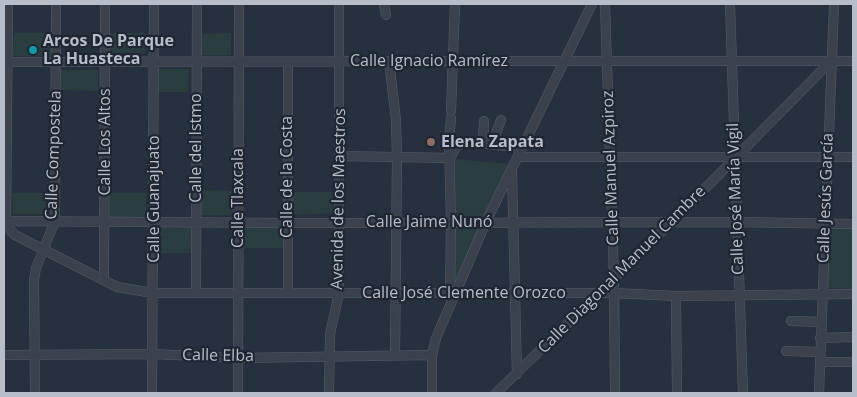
<!DOCTYPE html>
<html>
<head>
<meta charset="utf-8">
<style>
	body { margin:0 }
	#map { position:relative; width:857px; height:397px; overflow:hidden; background:#27303e; font-family:"Open Sans",sans-serif }
	canvas { display:block }
	.frame { position:absolute; inset:0; border:5px solid #b7bec9; pointer-events:none }
</style>
</head>
<body>
<div id="map">
<canvas width="857" height="397"></canvas>
<div class="frame"></div>
</div>
<script>
const context = document.querySelector('canvas').getContext('2d');
context.lineJoin = 'round';
function fill(path, color) { context.fillStyle = color; context.fill(path, 'evenodd'); }
const shape = rows => new Path2D(rows.map(r => 'M' + r).join(''));
function stroke(path, color, width, dash) { context.strokeStyle = color; context.lineWidth = width; context.lineCap = dash ? 'butt' : 'round'; context.setLineDash(dash || []); context.stroke(path); }
function drawText(font, color, halo, rows, align = 'center') {
  context.font = font + ' "Open Sans",sans-serif'; context.lineWidth = 4.5; context.setLineDash([]); context.textBaseline = 'middle'; context.strokeStyle = halo; context.fillStyle = color; for (const [text, x, y, turn = 0] of rows) {
    context.save(); context.translate(x, y); context.rotate((+turn || 0) * Math.PI / 180); context.textAlign = isNaN(turn) ? turn : align; if (halo) context.strokeText(text, 0, 0); context.fillText(text, 0, 0); context.restore();
  }
}
fill(shape([
	[14,33,51,33,51,56,13,56],
	[110,33,145,33,145,53,110,53],
	[231,33,231,55,200,55,200,34],
	[158,69,189,69,188,92,158,92],
	[61,70,98,70,98,91,61,90],
	[454,159,510,164,485,217,456,216],
	[200,190,234,191,233,215,200,215],
	[292,192,333,192,333,213,292,215],
	[12,193,48,193,48,214,13,214],
	[108,193,146,193,146,217,108,217],
	[159,225,192,225,193,253,159,253],
	[283,225,283,248,244,248,243,226],
	[455,225,482,225,453,291],
	[829,228,853,228,853,289,825,288]
]), '#2a3e40');
const minor = shape([
	[8,4,6,221,9,229,15,235,117,287,153,293,614,293,676,296,853,294],
	[384,4,386,15],
	[605,4,614,278,615,393],
	[730,4,743,393],
	[389,61,396,120,397,157,395,356],
	[4,62,453,61,853,61],
	[288,62,288,293],
	[451,111,455,4],
	[483,143,484,121],
	[492,144,501,120],
	[340,156,450,158],
	[519,157,853,157],
	[450,158,457,146,466,142,516,147],
	[512,172,517,374],
	[4,221,287,223,737,222,853,224],
	[104,280,105,4],
	[196,293,197,4],
	[676,296,677,393],
	[450,297,451,222,449,140,451,118],
	[791,321,821,322],
	[820,338,853,337],
	[786,351,820,352],
	[4,355,153,354,238,358,432,355],
	[820,362,853,362],
	[35,393,34,280,36,268,55,221,56,4],
	[152,393,154,4],
	[238,393,239,4],
	[329,393,330,334,339,293,339,4],
	[432,393,432,355,436,338,486,222,592,4],
	[496,393,671,223,831,61],
	[819,393,834,4]
]);
stroke(minor, '#565d69', 10);
stroke(minor, '#3b424e', 9);
for (const [x, y, r, color] of [
	[33,50,5,"#0f9aa8"],
	[431,142,5,"#8d6e63"]
]) { const dot = new Path2D(); dot.arc(x, y, r, 0, 2 * Math.PI); context.fillStyle = color; context.fill(dot); stroke(dot, '#202733', 2); }
drawText('bold 16px', '#b7bec9', '#202733', [
	["Arcos De Parque",43,41],
	["La Huasteca",43,59],
	["Elena Zapata",441,142]
], 'left');
drawText('16px', '#b7bec9', '#202733', [
	["Calle Ignacio Ramírez",429,61],
	["Calle Los Altos",105,142,-90],
	["Calle del Istmo",196,148,-90],
	["Calle Compostela",54,155,-88],
	["Calle Manuel Azpiroz",611,168,-92],
	["Calle de la Costa",287,177,-90],
	["Calle Tlaxcala",238,198,-90],
	["Calle Jesús García",826,198,-88],
	["Calle Guanajuato",154,199,-90],
	["Avenida de los Maestros",339,199,-89],
	["Calle José María Vigil",736,199,-92],
	["Calle Jaime Nunó",429,222],
	["Calle Diagonal Manuel Cambre",622,270,-45],
	["Calle José Clemente Orozco",464,293],
	["Calle Elba",218,356,1]
]);
</script>
</body>
</html>
